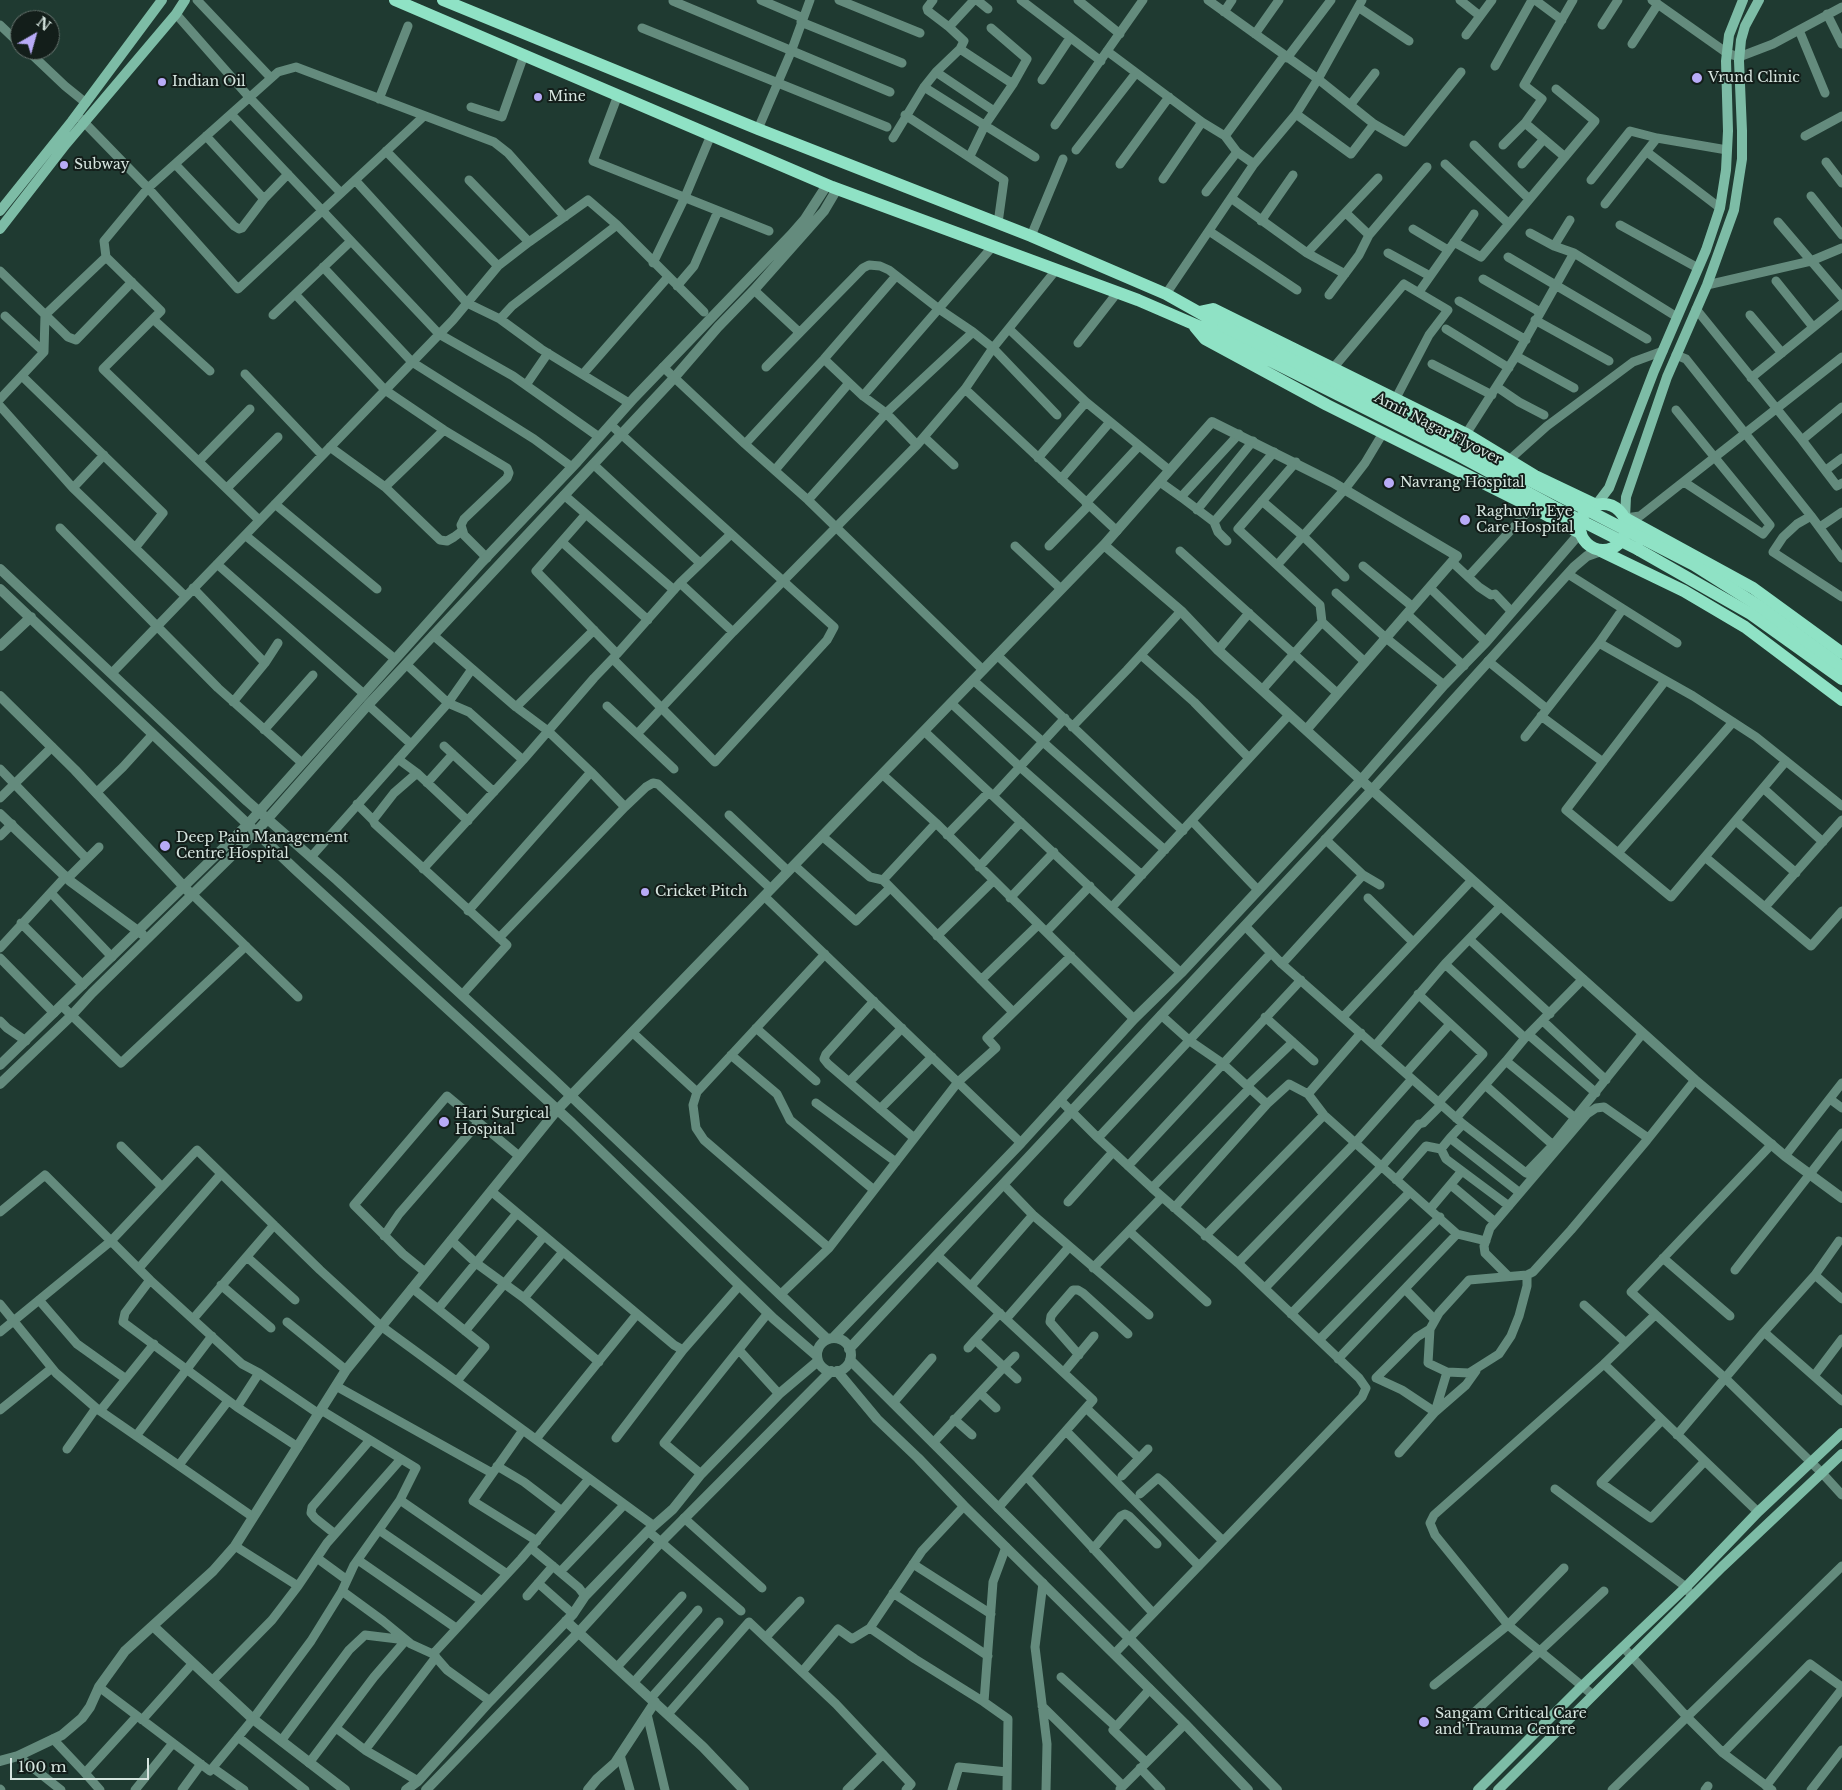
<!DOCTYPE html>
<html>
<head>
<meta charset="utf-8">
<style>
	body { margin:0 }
	#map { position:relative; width:1842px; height:1790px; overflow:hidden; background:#1f3a31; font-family:"Libre Baskerville",serif }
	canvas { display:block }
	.north { position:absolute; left:10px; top:10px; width:50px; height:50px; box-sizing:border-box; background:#131e1a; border:1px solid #616e69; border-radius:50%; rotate:38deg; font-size:14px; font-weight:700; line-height:20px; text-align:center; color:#d6e5df }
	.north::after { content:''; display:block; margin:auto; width:18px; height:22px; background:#b8abf7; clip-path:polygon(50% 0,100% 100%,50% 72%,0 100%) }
	.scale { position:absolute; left:10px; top:1758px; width:139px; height:22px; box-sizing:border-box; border:2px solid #d6e5df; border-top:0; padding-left:6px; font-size:15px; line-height:18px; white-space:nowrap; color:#d6e5df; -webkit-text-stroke:4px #131e1a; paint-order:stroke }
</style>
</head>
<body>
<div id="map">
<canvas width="1842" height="1790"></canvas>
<div class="north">N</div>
<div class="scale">100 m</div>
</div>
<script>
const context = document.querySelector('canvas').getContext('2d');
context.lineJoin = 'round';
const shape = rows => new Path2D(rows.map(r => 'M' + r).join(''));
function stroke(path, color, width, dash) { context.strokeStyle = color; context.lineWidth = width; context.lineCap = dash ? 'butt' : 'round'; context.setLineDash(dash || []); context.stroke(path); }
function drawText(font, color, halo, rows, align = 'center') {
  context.font = font + ' "Libre Baskerville",serif'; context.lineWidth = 4; context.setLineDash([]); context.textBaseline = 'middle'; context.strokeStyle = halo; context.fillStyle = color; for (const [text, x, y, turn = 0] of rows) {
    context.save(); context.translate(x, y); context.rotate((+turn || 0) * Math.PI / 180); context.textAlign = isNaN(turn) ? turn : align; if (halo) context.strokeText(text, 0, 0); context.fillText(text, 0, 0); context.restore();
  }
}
stroke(shape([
	[197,0,271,78],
	[761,0,803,18],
	[839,0,920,33],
	[933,0,927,8,928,11,949,27],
	[977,0,988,9],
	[1021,0,1101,61],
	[1078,0,1120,34],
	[1208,0,1318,79,1374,124,1405,142,1461,72],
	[1460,0,1480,16],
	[1535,0,1562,20],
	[1652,0,1727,53,1739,57,1773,44,1842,7],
	[673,1,890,92],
	[1358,7,1409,41],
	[1224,12,1232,0],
	[176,14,249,97,341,193],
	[1827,14,1842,44],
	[801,22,902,63],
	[0,25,20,44],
	[1602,25,1618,0],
	[642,28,887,127],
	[1799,30,1825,93],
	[1255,34,1279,0],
	[1466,35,1492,0],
	[1632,44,1658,4],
	[960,49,1013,84],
	[27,50,65,86,86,103],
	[1107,51,1202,122,1225,136,1237,152,1254,164],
	[1287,58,1331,0],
	[1495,66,1532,0],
	[936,72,994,111],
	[1042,80,1070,38],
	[924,87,1035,157],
	[618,95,593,161,769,231],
	[379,99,408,26],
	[1351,104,1375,73],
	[471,107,502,117,524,55],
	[231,114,439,334,513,376,599,437],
	[1296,114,1351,154,1374,124],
	[905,115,1004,180,998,223],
	[80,118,148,188,238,289,424,116],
	[1525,123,1542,99,1524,85,1573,0],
	[1055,125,1143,0],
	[758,129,791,52,810,0],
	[206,136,264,199],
	[1225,136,1284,56],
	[1805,136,1842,116],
	[893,138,924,87,936,72,960,49,964,41,949,27,974,0],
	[1474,145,1529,199],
	[1503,145,1525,123,1565,157],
	[1076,150,1136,73],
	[386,151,498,266],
	[1647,152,1720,208],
	[970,156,985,125,1013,84,1027,59,991,28],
	[1826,162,1842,183],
	[175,164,234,226,239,229,242,228,264,199,288,174],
	[1120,164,1169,97],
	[1445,164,1508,223],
	[1522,164,1544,139],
	[1163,179,1202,122],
	[355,180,467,303,500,319,541,349,629,403],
	[469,180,529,242],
	[1591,180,1630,131,1657,138,1727,150],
	[1206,192,1237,152],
	[1811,196,1842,235],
	[1231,198,1307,253,1345,274],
	[1605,204,1657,138],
	[1346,213,1369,235],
	[1261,221,1293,175],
	[1778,222,1842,297],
	[1620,225,1698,268],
	[1413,229,1448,250],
	[1209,231,1297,290],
	[1530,233,1554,246,1574,253],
	[1031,236,1063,159],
	[1454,242,1481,257,1595,121,1556,89],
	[1554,246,1570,220],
	[1307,253,1378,178],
	[1388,253,1430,276],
	[1508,257,1647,339],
	[653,263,685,197,711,135],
	[323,267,412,362,534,439,572,467],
	[0,271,63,332,68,337,76,340,132,282],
	[1483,279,1540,312],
	[1776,281,1813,327],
	[1707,285,1811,261,1842,248],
	[677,286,694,266,718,211],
	[754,290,799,332],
	[1419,292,1474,214],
	[295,294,385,390,444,430,507,468,509,473,507,478,464,519,461,525,464,535,487,558],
	[1166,294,1254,164,1296,114,1318,79,1362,0],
	[1329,295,1359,255,1369,235,1427,167],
	[1459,301,1526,340],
	[1696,309,1802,440,1837,486,1842,483],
	[273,315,351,241],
	[1750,315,1782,353],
	[153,319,210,371],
	[500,319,512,306,617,225],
	[1535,320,1609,361],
	[1009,329,1086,402,1169,470],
	[1446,329,1509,368],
	[1078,343,1117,293],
	[44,352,45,315,106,257],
	[1676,355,1686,359,1811,516],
	[1516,356,1574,388],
	[824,359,863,396,886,413,917,445],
	[1432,364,1492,395],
	[663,367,745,444,808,500,983,670],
	[766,367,863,268,869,265,880,266,889,270,939,309,973,332],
	[1334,367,1404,284,1448,310,1429,335,1396,398],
	[245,374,322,455],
	[583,374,668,277],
	[22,376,163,513,135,548],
	[1751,378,1842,304],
	[526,385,548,353],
	[1497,387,1519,402,1544,415],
	[965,389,1117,531],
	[863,396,993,246],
	[0,399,44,352,5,316],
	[0,406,73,488,185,596],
	[1676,410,1770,525,1763,534,1684,482],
	[611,425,834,627,827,640,715,762,613,659],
	[1239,434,1181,497,1214,522,1274,452],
	[1466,434,1516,356,1574,253,1677,317],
	[924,437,954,465],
	[1802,440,1842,407],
	[745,444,824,359,896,276],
	[330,447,385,487,440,540,447,541,454,537,462,531],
	[1038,458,1086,402],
	[1509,460,1547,426,1633,362,1663,351],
	[199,461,250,409],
	[1296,462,1238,529,1320,605,1322,622],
	[593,464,700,563],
	[775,470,849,383],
	[1826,470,1842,458],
	[1061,479,1110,422],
	[1160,482,1181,497],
	[385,487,444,430],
	[73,488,104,455],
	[227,488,278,437],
	[564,495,674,590],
	[808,500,886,413,973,332,993,348,1057,415],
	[1262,501,1303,536,1345,577],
	[1086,503,1139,446],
	[275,504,377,589],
	[1197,510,1253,441],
	[586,514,536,571,617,654],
	[1625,518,1640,516,1842,357],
	[259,520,103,369,161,311,106,257,104,241,148,188,278,72,296,67,494,142,508,153,565,217],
	[1214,522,1218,532,1227,541],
	[1820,527,1842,512],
	[60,528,218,688,302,763],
	[245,535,395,659],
	[562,542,648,620],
	[1015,546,1061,589],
	[1049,546,1089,505],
	[1180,551,1337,693],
	[1842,558,1811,516,1797,524,1783,537,1773,552,1842,597],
	[1452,562,1479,587,1491,595,1495,594,1512,612],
	[217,564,364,694],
	[1278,564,1345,489,1365,463,1383,433],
	[1363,566,1413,607],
	[1568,574,1677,643],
	[1468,577,1532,507],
	[680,583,733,632],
	[193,588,265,663],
	[1430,588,1486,642],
	[1336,593,1386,638,1444,685],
	[1407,614,1464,666],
	[433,635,516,707,548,731,591,772,625,807,499,938],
	[1599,643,1693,696,1756,737,1842,806],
	[1218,650,1249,613],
	[997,655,1183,831],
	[1141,655,1194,702,1249,758],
	[1488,661,1547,709],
	[472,669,448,703,469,712,523,760],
	[112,673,453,320,498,266,529,242,588,200,617,225,704,312],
	[973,680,1165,850],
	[1665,681,1566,810,1671,897,1786,761],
	[1262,690,1322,622,1365,662],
	[233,702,265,663,278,643],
	[951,703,1020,767,1142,875],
	[368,705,411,744],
	[607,706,637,734,733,632,917,445,965,389,993,348,1056,270],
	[516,707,594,630],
	[1541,716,1603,762],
	[1072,727,1127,670,1181,611],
	[264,730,313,675],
	[924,731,1181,973],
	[637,734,674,769],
	[1525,737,1599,643,1622,610],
	[444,746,494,792],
	[398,759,417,773,468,821],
	[0,769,86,858],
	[417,773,394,793,373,820,375,824,507,945,462,995],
	[882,774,936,823,1134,1019],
	[427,783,453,754],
	[1763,788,1823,842],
	[96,793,123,767,153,734],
	[993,796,1065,718],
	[0,798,52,747],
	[357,804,373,820],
	[625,807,646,787,653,783,658,784,771,889],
	[729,815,788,871],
	[1192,821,1258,890],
	[1736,821,1796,873],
	[947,835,989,792],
	[0,836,12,824],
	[822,836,870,877,883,880,936,823],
	[1325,839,1363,875,1380,885],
	[1618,853,1733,722],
	[311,857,448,703,406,664],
	[1705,857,1811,946,1842,911],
	[794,865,856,921,890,888],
	[979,867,1021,822],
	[423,869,523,760,594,678,617,654,680,583,731,534],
	[68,878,99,847],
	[883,880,1013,1012],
	[51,893,112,957],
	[192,894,298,997],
	[764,896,1021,1143],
	[1010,898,1054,852],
	[1368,898,1413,942],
	[1112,907,1289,715],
	[1765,907,1842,820],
	[468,911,591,772],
	[21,923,83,985],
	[1245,926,1282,964,1463,1124,1526,1173,1553,1145,1643,1033],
	[1046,932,1090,886],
	[937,936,993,881],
	[1469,939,1550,1014],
	[0,948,66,876],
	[825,954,697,1092,693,1105,696,1128,704,1140,829,1248],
	[0,958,54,1013],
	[1282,964,1363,875],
	[1445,964,1525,1038],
	[981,980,1038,925],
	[1418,994,1483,1054,1439,1102],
	[874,1001,826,1054,824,1059,828,1064,914,1138],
	[62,1006,121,1063,246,946],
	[1161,1015,1190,1041,1222,1063,1267,1104],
	[1265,1017,1314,1061],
	[1343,1017,1472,880],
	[0,1021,7,1028,26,1041],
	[1543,1021,1606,1080],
	[756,1028,816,1081],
	[632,1032,697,1092],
	[1529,1035,1596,1093],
	[1375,1046,1445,964,1501,906],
	[731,1055,777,1094,790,1120,874,1190],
	[1506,1061,1525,1038,1583,979],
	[1406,1073,1450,1024],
	[849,1082,902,1028],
	[1485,1085,1553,1145],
	[1247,1086,1293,1042],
	[1308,1094,1361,1033],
	[1830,1099,1842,1108],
	[1060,1100,1098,1138,1152,1188,1238,1263,1359,1378,1366,1388,1362,1397,1114,1654],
	[816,1103,896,1162],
	[880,1109,932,1057],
	[1456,1118,1506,1061,1575,1118],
	[1463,1124,1450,1138,1520,1193],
	[1098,1138,1271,953],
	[1772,1144,1631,1292,1725,1378,1822,1473,1842,1495],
	[121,1146,162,1187],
	[1785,1156,1842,1083],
	[1128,1166,1301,980],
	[1462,1171,1509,1206],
	[1396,1180,1426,1146,1441,1149],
	[1003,1184,1033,1215,1149,1315],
	[1451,1185,1495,1222],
	[1152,1188,1250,1088],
	[491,1191,674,1345,683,1350,739,1286],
	[1068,1202,1113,1152],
	[1174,1208,1267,1104,1289,1084,1308,1094,1324,1115,1457,1234,1486,1241],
	[1430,1209,1462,1171,1446,1159,1441,1149,1450,1138],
	[0,1212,45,1175,150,1280],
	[1129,1231,1207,1302],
	[384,1236,399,1214,479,1122],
	[1205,1236,1324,1115],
	[451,1240,476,1263,524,1298],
	[563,1252,524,1298,599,1362],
	[937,1255,1093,1400,998,1508],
	[247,1257,295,1300],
	[1663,1258,1730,1316],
	[1238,1263,1355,1143,1412,1079],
	[139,1268,221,1174],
	[1093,1268,1162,1197],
	[1735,1270,1842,1133],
	[425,1272,403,1254,354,1205,447,1096,519,1156],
	[1527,1275,1469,1280,1439,1313,1430,1329,1428,1363,1447,1372,1469,1373,1499,1354,1511,1336,1519,1316,1527,1286,1527,1275,1533,1272,1571,1230,1647,1140,1695,1080],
	[1815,1275,1842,1299],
	[1508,1276,1485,1253,1484,1246,1490,1228,1587,1114,1596,1108,1604,1107,1648,1138],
	[221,1285,271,1328],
	[971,1286,1033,1215],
	[412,1288,485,1347,457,1381],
	[1265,1288,1381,1167,1419,1124,1423,1123,1441,1105],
	[1405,1289,1435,1320],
	[780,1295,829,1248,958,1082,996,1048,987,1038,1071,956],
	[39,1300,77,1344,126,1379],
	[0,1304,56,1373,96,1408],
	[1584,1305,1626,1343],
	[438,1309,517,1213],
	[1291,1314,1410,1192],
	[193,1319,274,1225],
	[1006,1319,1069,1247],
	[287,1322,346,1370],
	[1430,1329,1417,1337,1376,1378,1402,1390,1435,1412,1447,1372],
	[465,1331,544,1236],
	[0,1332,111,1241,197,1150,320,1270,381,1326,654,1526],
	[1764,1332,1842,1401],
	[1319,1340,1440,1217],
	[968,1348,975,1340],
	[739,1350,779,1394],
	[1079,1355,1050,1322,1051,1316,1054,1312,1073,1290,1078,1290,1083,1293,1128,1334],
	[1015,1356,1004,1367,1017,1379],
	[1338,1359,1457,1234],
	[1604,1364,1758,1512],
	[1064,1372,1094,1336],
	[1814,1376,1842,1339],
	[336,1386,492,1473],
	[980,1393,996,1408],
	[893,1403,932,1358],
	[237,1407,123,1322,125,1313,150,1280,242,1364,259,1373],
	[1086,1408,1139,1458],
	[0,1410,52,1368],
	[321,1410,416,1468,400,1500,354,1565,342,1591,383,1621,411,1644,433,1654],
	[100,1411,154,1344],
	[954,1419,972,1435],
	[1662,1420,1601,1483,1651,1518,1705,1461],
	[523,1430,473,1501,537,1541],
	[1066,1431,1199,1566],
	[1677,1435,1764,1332,1815,1275,1839,1241],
	[136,1436,212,1336],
	[616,1438,683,1350],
	[536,1439,637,1314],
	[933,1443,1004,1367,975,1340,1000,1313],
	[298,1447,237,1407,259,1373,319,1414],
	[67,1449,96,1408,253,1517],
	[1399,1453,1435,1412,1466,1385,1476,1371],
	[179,1465,228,1401],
	[497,1466,524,1482,562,1511],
	[701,1474,664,1443,768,1313],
	[1026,1476,1153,1613],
	[1122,1476,1148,1449],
	[1555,1489,1686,1587,1692,1597],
	[1140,1494,1158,1478,1163,1482,1223,1541],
	[400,1500,507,1574],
	[964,1506,922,1551,870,1628,915,1659,984,1702],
	[684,1518,762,1588],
	[379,1530,482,1601],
	[648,1531,741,1611],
	[335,1534,315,1518,311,1513,312,1507,370,1440],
	[235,1546,298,1586,327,1543,401,1459],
	[1006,1547,993,1582,984,1702,1008,1719,1007,1790],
	[531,1548,560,1572,624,1505],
	[1093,1549,1121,1516,1125,1514,1129,1516,1157,1544],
	[317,1558,347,1580],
	[358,1560,456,1628],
	[913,1564,991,1614],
	[560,1572,579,1588,585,1596],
	[538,1583,573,1614],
	[1043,1583,1035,1647,1047,1744,1046,1790],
	[893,1593,988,1656],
	[527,1596,553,1566],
	[766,1637,800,1601],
	[1623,1647,1687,1717,1723,1753,1772,1790],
	[617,1667,682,1596],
	[802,1672,838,1629,852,1639,870,1628],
	[1061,1677,1116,1727],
	[212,1681,272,1620,298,1586],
	[634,1682,698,1610],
	[1434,1685,1508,1625,1564,1568],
	[99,1687,210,1771,253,1719,311,1641,342,1591],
	[1593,1695,1508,1625,1435,1535,1430,1523,1434,1515,1604,1364,1655,1315],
	[651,1698,719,1622],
	[490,1701,447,1670,433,1654,521,1559,589,1479],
	[1042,1706,1123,1786],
	[647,1714,665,1790],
	[668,1714,749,1622,836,1704,911,1784,906,1790],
	[142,1720,193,1663],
	[1463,1723,1604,1591],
	[336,1728,365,1750,418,1781],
	[238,1737,305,1790],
	[53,1739,85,1773,137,1716],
	[281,1741,349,1650,365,1635,406,1640,374,1677,309,1763],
	[365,1750,436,1657],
	[1723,1753,1810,1664,1842,1687],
	[620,1755,630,1790],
	[18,1756,61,1790],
	[1146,1762,1113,1730,1150,1689],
	[213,1768,244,1790],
	[1140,1768,1161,1790],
	[85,1773,100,1790],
	[1766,1786,1842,1689],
	[0,1789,1,1790],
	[1120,1789,1185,1724],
	[135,1790,173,1743],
	[182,1790,201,1764],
	[847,1790,883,1754],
	[952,1790,959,1767,1007,1772],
	[1612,1790,1842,1566],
	[1705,1790,1708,1786],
	[1811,1790,1842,1750]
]), '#648b7d', 9);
stroke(shape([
	[1104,545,1181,611,1218,650,1361,780,1695,1080,1785,1156,1842,1198],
	[0,569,247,801,337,880,551,1077,827,1339],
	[0,589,297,871,572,1123,774,1319,817,1356],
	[0,646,31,617],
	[0,696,75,770,188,891],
	[0,814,70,881,142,934],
	[0,1065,248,824,482,562,577,462,634,398,791,235,805,219,827,185],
	[0,1084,71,1016,92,993,256,832,368,705,674,378,718,327,754,290,824,211,837,189],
	[833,1338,1021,1143,1134,1019,1181,973,1361,780,1444,685,1486,642,1580,533],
	'817 1355a17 17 0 1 1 34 0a17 17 0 1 1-34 0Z',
	[849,1349,1372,790,1574,567,1587,556,1601,551],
	[850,1360,1129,1638,1277,1790],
	[837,1371,877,1419,918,1458,964,1506,1185,1724,1248,1790],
	[566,1621,703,1747,744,1790],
	[153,1626,253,1719,345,1790],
	[0,1761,18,1756,62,1735,82,1718,90,1707,99,1687,125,1651,213,1571,235,1546,346,1370,557,1110,1104,545,1212,422,1332,482,1457,556,1306,730],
	[406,1790,418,1781,490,1701,573,1614,585,1596,648,1531,673,1509,701,1474,779,1394,818,1361],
	[426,1790,578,1633,661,1542,831,1371],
	[588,1790,597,1779,615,1763,655,1702]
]), '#648b7d', 10);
stroke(shape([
	[0,211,72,121,162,0],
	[0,229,66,144,176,14,185,0],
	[1596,505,1609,488,1654,371,1706,250,1720,208,1726,170,1728,131,1726,61,1729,35,1743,0],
	[1625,518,1626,497,1667,377,1707,285,1734,210,1742,159,1742,131,1739,61,1741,40,1745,26,1759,0],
	[1478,1790,1582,1686,1686,1587,1758,1512,1842,1433],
	[1498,1790,1722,1567,1842,1454]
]), '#7dbca6', 10);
stroke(shape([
	[395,0,832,187,1138,300,1219,335,1458,455,1558,509],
	[443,0,758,129,1031,236,1166,294,1223,326],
	[1199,312,1213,309,1466,434,1535,476,1596,505],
	[1195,327,1205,339,1327,405,1539,511,1580,533],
	'1580 527a23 23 0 1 1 46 0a23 23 0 1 1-46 0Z',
	[1625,518,1753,588,1842,653],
	[1639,550,1751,614,1842,679],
	[1601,551,1684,591,1745,627,1842,700]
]), '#8fe2c5', 12);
stroke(shape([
	[1223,326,1395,411,1694,565,1759,606,1842,667],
	[1558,509,1639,550]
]), '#8fe2c5', 12);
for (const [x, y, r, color] of [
	[1697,78,6,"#b8abf7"],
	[162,82,5,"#b8abf7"],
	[538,97,5,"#b8abf7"],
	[64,165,5,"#b8abf7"],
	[1389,483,6,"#b8abf7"],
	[1465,520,6,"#b8abf7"],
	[165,846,6,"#b8abf7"],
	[645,892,5,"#b8abf7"],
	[444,1122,6,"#b8abf7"],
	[1424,1722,6,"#b8abf7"]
]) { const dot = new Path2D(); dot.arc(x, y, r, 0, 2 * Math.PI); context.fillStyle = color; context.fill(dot); stroke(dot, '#131e1a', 2); }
drawText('14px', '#d6e5df', '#131e1a', [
	["Vrund Clinic",1708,78],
	["Indian Oil",172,82],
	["Mine",548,97],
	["Subway",74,165],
	["Navrang Hospital",1400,483],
	["Raghuvir Eye",1476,512],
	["Care Hospital",1476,528],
	["Deep Pain Management",176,838],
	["Centre Hospital",176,854],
	["Cricket Pitch",655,892],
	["Hari Surgical",455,1114],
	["Hospital",455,1130],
	["Sangam Critical Care",1435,1714],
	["and Trauma Centre",1435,1730]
], 'left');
drawText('14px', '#d6e5df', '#131e1a', [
	["Amit Nagar Flyover",1438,429,27]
]);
</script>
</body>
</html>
